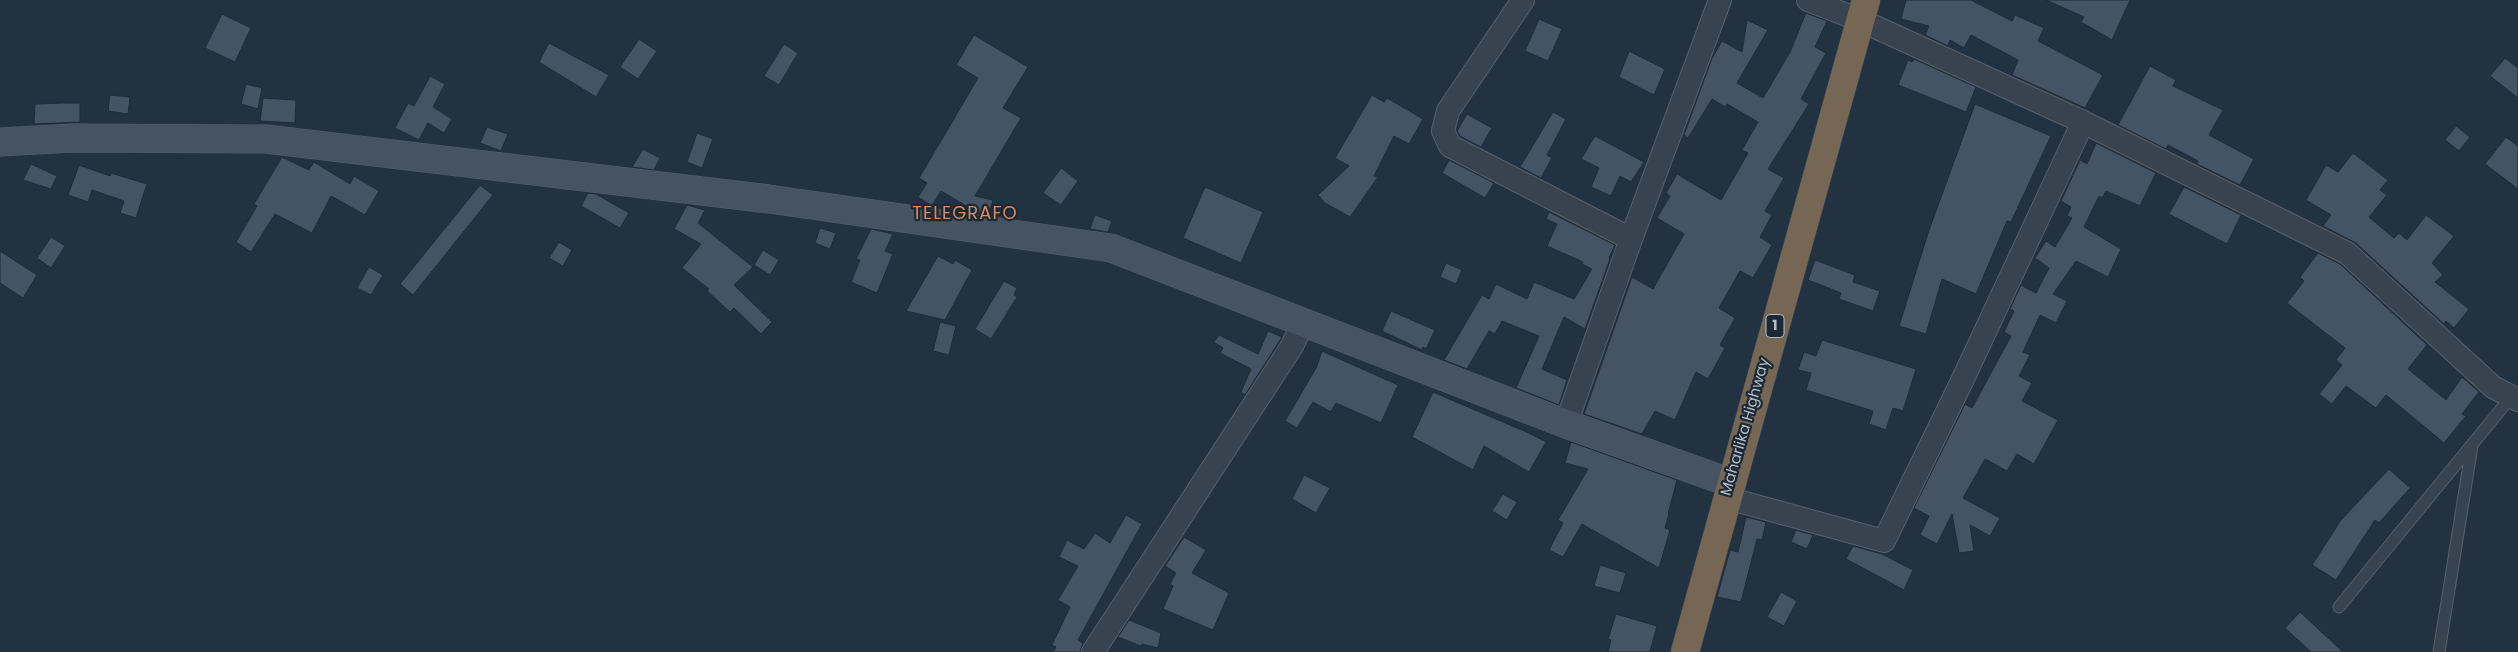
<!DOCTYPE html>
<html>
<head>
<meta charset="utf-8">
<style>
	body { margin:0 }
	canvas { display:block; background:#233240 }
</style>
</head>
<body>
<canvas width="2518" height="652"></canvas>
<script>
const context = document.querySelector('canvas').getContext('2d');
context.lineJoin = 'round';
function fill(path, color) { context.fillStyle = color; context.fill(path, 'evenodd'); }
const shape = rows => new Path2D(rows.map(r => 'M' + r).join(''));
function stroke(path, color, width, dash) { context.strokeStyle = color; context.lineWidth = width; context.lineCap = dash ? 'butt' : 'round'; context.setLineDash(dash || []); context.stroke(path); }
function drawText(font, color, halo, rows, align = 'center') {
  context.font = font + ' Poppins,sans-serif'; context.lineWidth = 4.5; context.setLineDash([]); context.textBaseline = 'middle'; context.strokeStyle = halo; context.fillStyle = color; for (const [text, x, y, turn = 0] of rows) {
    context.save(); context.translate(x, y); context.rotate((+turn || 0) * Math.PI / 180); context.textAlign = isNaN(turn) ? turn : align; if (halo) context.strokeText(text, 0, 0); context.fillText(text, 0, 0); context.restore();
  }
}
const building = shape([
	[1906,0,1971,0,2012,21,2015,15,2044,28,2038,41,2103,75,2085,108,2012,75,2018,60,1971,35,1964,48,1950,40,1948,46,1925,35,1929,26,1901,19,1906,0],
	[2046,0,2130,0,2112,40,2081,22,2084,17,2046,0],
	[1806,13,1827,21,1815,47,1826,53,1801,99,1809,104,1768,169,1784,178,1765,211,1772,215,1760,237,1772,245,1753,278,1740,271,1719,308,1735,318,1720,345,1725,348,1708,379,1696,372,1675,420,1655,411,1642,434,1584,414,1632,277,1653,289,1684,234,1657,218,1670,196,1666,193,1677,174,1721,200,1748,153,1742,150,1758,122,1727,104,1725,107,1712,99,1688,138,1684,135,1712,58,1722,41,1742,52,1747,20,1768,30,1737,83,1763,98,1790,52,1806,13],
	[222,14,251,28,235,62,205,48,222,14],
	[1539,19,1562,29,1548,61,1525,51,1539,19],
	[974,35,1028,67,1003,108,1021,118,975,196,993,200,989,215,972,212,973,210,941,191,932,206,918,197,927,183,919,178,978,78,956,65,974,35],
	[639,39,657,51,638,79,620,67,639,39],
	[549,43,609,75,596,97,539,62,549,43],
	[784,44,798,53,779,85,764,76,784,44],
	[1629,51,1665,69,1654,95,1619,77,1629,51],
	[2505,58,2518,68,2518,98,2490,76,2505,58],
	[1914,59,1976,87,1966,112,1898,85,1908,60,1912,62,1914,59],
	[2150,66,2176,80,2173,86,2223,110,2209,135,2254,159,2240,185,2197,164,2198,161,2168,145,2166,149,2118,125,2150,66],
	[430,76,445,84,433,107,452,119,444,133,428,123,419,140,395,128,408,103,414,106,430,76],
	[246,84,262,88,258,109,241,104,246,84],
	[110,95,130,97,128,114,108,111,110,95],
	[1372,95,1384,102,1387,98,1423,119,1409,144,1394,136,1374,176,1378,177,1350,217,1325,203,1318,195,1349,166,1335,158,1372,95],
	[263,98,296,100,295,123,260,121,263,98],
	[65,103,80,103,80,122,34,124,35,104,65,103],
	[1975,104,2051,136,2011,222,2007,221,1976,294,1942,279,1926,334,1899,326,1929,230,1975,104],
	[1553,112,1566,119,1547,155,1552,158,1541,178,1520,167,1553,112],
	[1467,114,1492,128,1481,147,1460,136,1457,131,1467,114],
	[2456,126,2470,137,2459,151,2445,140,2456,126],
	[487,127,508,134,501,151,480,143,487,127],
	[697,133,713,139,702,168,687,162,697,133],
	[1595,136,1644,162,1631,182,1620,176,1611,196,1591,187,1599,168,1581,159,1595,136],
	[2506,137,2518,146,2518,189,2485,164,2506,137],
	[2096,143,2156,173,2140,206,2106,191,2102,198,2099,196,2084,227,2121,249,2108,277,2076,261,2053,294,2067,301,2056,323,2040,315,2023,352,2030,355,2019,376,2032,383,2022,401,2058,420,2034,464,2017,454,2007,471,1985,459,1963,498,2000,518,1990,536,1970,525,1974,551,1959,553,1952,514,1937,544,1920,535,1929,516,1914,508,1965,404,1972,408,2011,336,2004,332,2014,311,2010,309,2021,285,2036,293,2049,268,2035,258,2046,241,2055,247,2072,218,2067,216,2071,207,2061,201,2080,160,2087,164,2096,143],
	[643,149,660,158,654,170,632,167,643,149],
	[2353,153,2388,180,2380,190,2387,195,2369,217,2394,238,2399,233,2407,240,2426,215,2454,236,2432,263,2443,275,2435,282,2469,309,2454,328,2446,321,2444,324,2356,243,2323,226,2331,215,2306,200,2326,165,2338,172,2353,153],
	[282,157,309,170,314,162,350,184,354,176,379,191,365,215,331,196,312,233,275,214,251,252,236,242,257,206,254,204,282,157],
	[1449,160,1494,183,1485,198,1442,173,1449,160],
	[31,164,57,176,51,189,23,180,31,164],
	[79,165,110,176,111,173,147,184,136,218,120,213,124,201,92,190,88,202,68,195,79,165],
	[1061,168,1078,181,1061,205,1043,193,1061,168],
	[480,185,493,195,413,295,400,284,480,185],
	[1205,187,1263,212,1241,263,1183,238,1205,187],
	[2184,187,2241,215,2227,244,2169,214,2184,187],
	[588,193,596,194,629,213,620,228,581,206,588,193],
	[687,205,705,210,698,223,753,267,734,285,772,322,761,334,734,308,730,312,707,291,709,289,682,268,701,244,674,229,687,205],
	[1549,212,1615,245,1609,258,1610,259,1585,329,1564,317,1542,369,1567,380,1559,405,1516,388,1539,336,1502,321,1495,334,1489,331,1467,369,1444,360,1482,295,1489,299,1496,284,1527,299,1534,282,1574,299,1592,269,1582,264,1583,262,1547,246,1557,224,1546,219,1549,212],
	[1095,215,1112,221,1108,232,1090,229,1095,215],
	[820,228,836,233,830,249,815,243,820,228],
	[871,229,893,234,885,251,893,254,877,293,851,282,860,260,856,259,871,229],
	[51,237,65,246,51,268,37,258,51,237],
	[559,242,572,250,563,266,549,258,559,242],
	[763,250,779,260,770,275,754,265,763,250],
	[0,251,37,275,23,298,0,283,0,251],
	[2318,253,2340,264,2427,345,2408,369,2446,400,2462,377,2479,392,2462,414,2466,416,2444,443,2386,395,2376,408,2346,386,2332,404,2319,394,2342,365,2336,360,2345,348,2287,303,2304,281,2300,277,2318,253],
	[938,256,953,264,955,260,972,270,945,320,906,311,938,256],
	[1815,260,1855,275,1853,282,1880,291,1873,311,1839,299,1841,293,1808,280,1815,260],
	[1446,263,1462,270,1456,284,1440,277,1446,263],
	[369,267,383,275,371,295,357,288,369,267],
	[1004,281,1017,288,1014,295,1017,297,991,339,975,329,1004,281],
	[1391,311,1435,330,1426,349,1423,347,1422,350,1382,331,1391,311],
	[940,322,956,326,949,355,933,351,940,322],
	[1268,331,1282,337,1245,395,1241,392,1251,369,1220,353,1223,348,1214,342,1219,335,1258,354,1268,331],
	[1822,340,1916,369,1903,411,1893,408,1886,430,1869,424,1873,411,1806,390,1811,373,1798,370,1804,352,1816,356,1822,340],
	[1322,351,1398,385,1381,423,1336,403,1331,412,1313,402,1297,428,1285,421,1316,368,1322,351],
	[1433,392,1531,434,1546,442,1529,472,1484,446,1473,470,1412,437,1433,392],
	[1571,442,1677,480,1668,514,1669,514,1665,528,1670,530,1659,568,1582,524,1563,557,1549,550,1563,523,1558,520,1588,469,1565,463,1571,442],
	[2389,469,2410,488,2379,523,2375,520,2336,580,2312,565,2341,520,2389,469],
	[1304,475,1330,488,1316,513,1292,499,1304,475],
	[1503,494,1517,502,1507,520,1492,511,1503,494],
	[1126,515,1142,524,1078,640,1083,643,1080,652,1053,652,1056,647,1052,645,1070,607,1058,600,1078,566,1059,557,1067,540,1084,549,1095,533,1110,543,1126,515],
	[1746,517,1766,522,1762,540,1757,539,1741,602,1717,597,1730,550,1738,552,1746,517],
	[1796,530,1813,535,1807,549,1791,542,1796,530],
	[1184,537,1206,550,1192,573,1229,593,1213,630,1163,609,1173,586,1170,584,1176,573,1165,566,1184,537],
	[1853,546,1882,554,1913,570,1904,590,1846,559,1853,546],
	[1600,565,1626,573,1620,593,1594,586,1600,565],
	[1781,592,1797,601,1784,626,1767,617,1781,592],
	[2300,612,2343,652,2311,652,2285,628,2300,612],
	[1616,614,1657,626,1650,652,1608,652,1611,640,1608,639,1616,614],
	[1129,620,1161,633,1158,648,1142,644,1141,646,1118,637,1129,620]
]);
fill(building, '#445464');
stroke(building, '#1f2a37', 1);
const lane = shape([
	[2339,607,2511,397],
	[2439,652,2472,446]
]);
const street = shape([
	[1523,0,1448,111,1443,131,1450,146,1631,239],
	[1808,0,1860,20,2083,122,2347,253,2493,387,2518,400],
	[1566,424,1631,239,1720,0],
	[1727,498,1884,541,1963,379,2083,122],
	[1093,652,1292,346,1304,321]
]);
const secondary = shape([
	[0,142,72,138,266,139,769,199,1111,248,1566,424,1731,483]
]);
const highway = shape([
	[1685,652,1866,0]
]);
stroke(lane, '#56616d', 13);
stroke(street, '#56616d', 24);
stroke(secondary, '#56616d', 29);
stroke(highway, '#434e5a', 29);
stroke(lane, '#384350', 11);
stroke(street, '#384350', 22);
stroke(secondary, '#455363', 28);
stroke(highway, '#766654', 28);
for (const [x, y, w] of [
	[1775,326,18]
]) { const box = new Path2D(); box.roundRect(x - w / 2, y - 11.5, w, 23, 4); context.fillStyle = '#1d2835'; context.fill(box); stroke(box, '#b4beca', 1); }
drawText('bold 14px', '#b4beca', null, [
	["1",1775,326]
]);
drawText('15px', '#b4beca', '#1d2835', [
	["Maharlika Highway",1746,427,-74]
]);
context.letterSpacing = '1px';
drawText('18px', '#da8c5f', '#1d2835', [
	["TELEGRAFO",965,214]
]);
context.letterSpacing = '0px';
</script>
</body>
</html>
